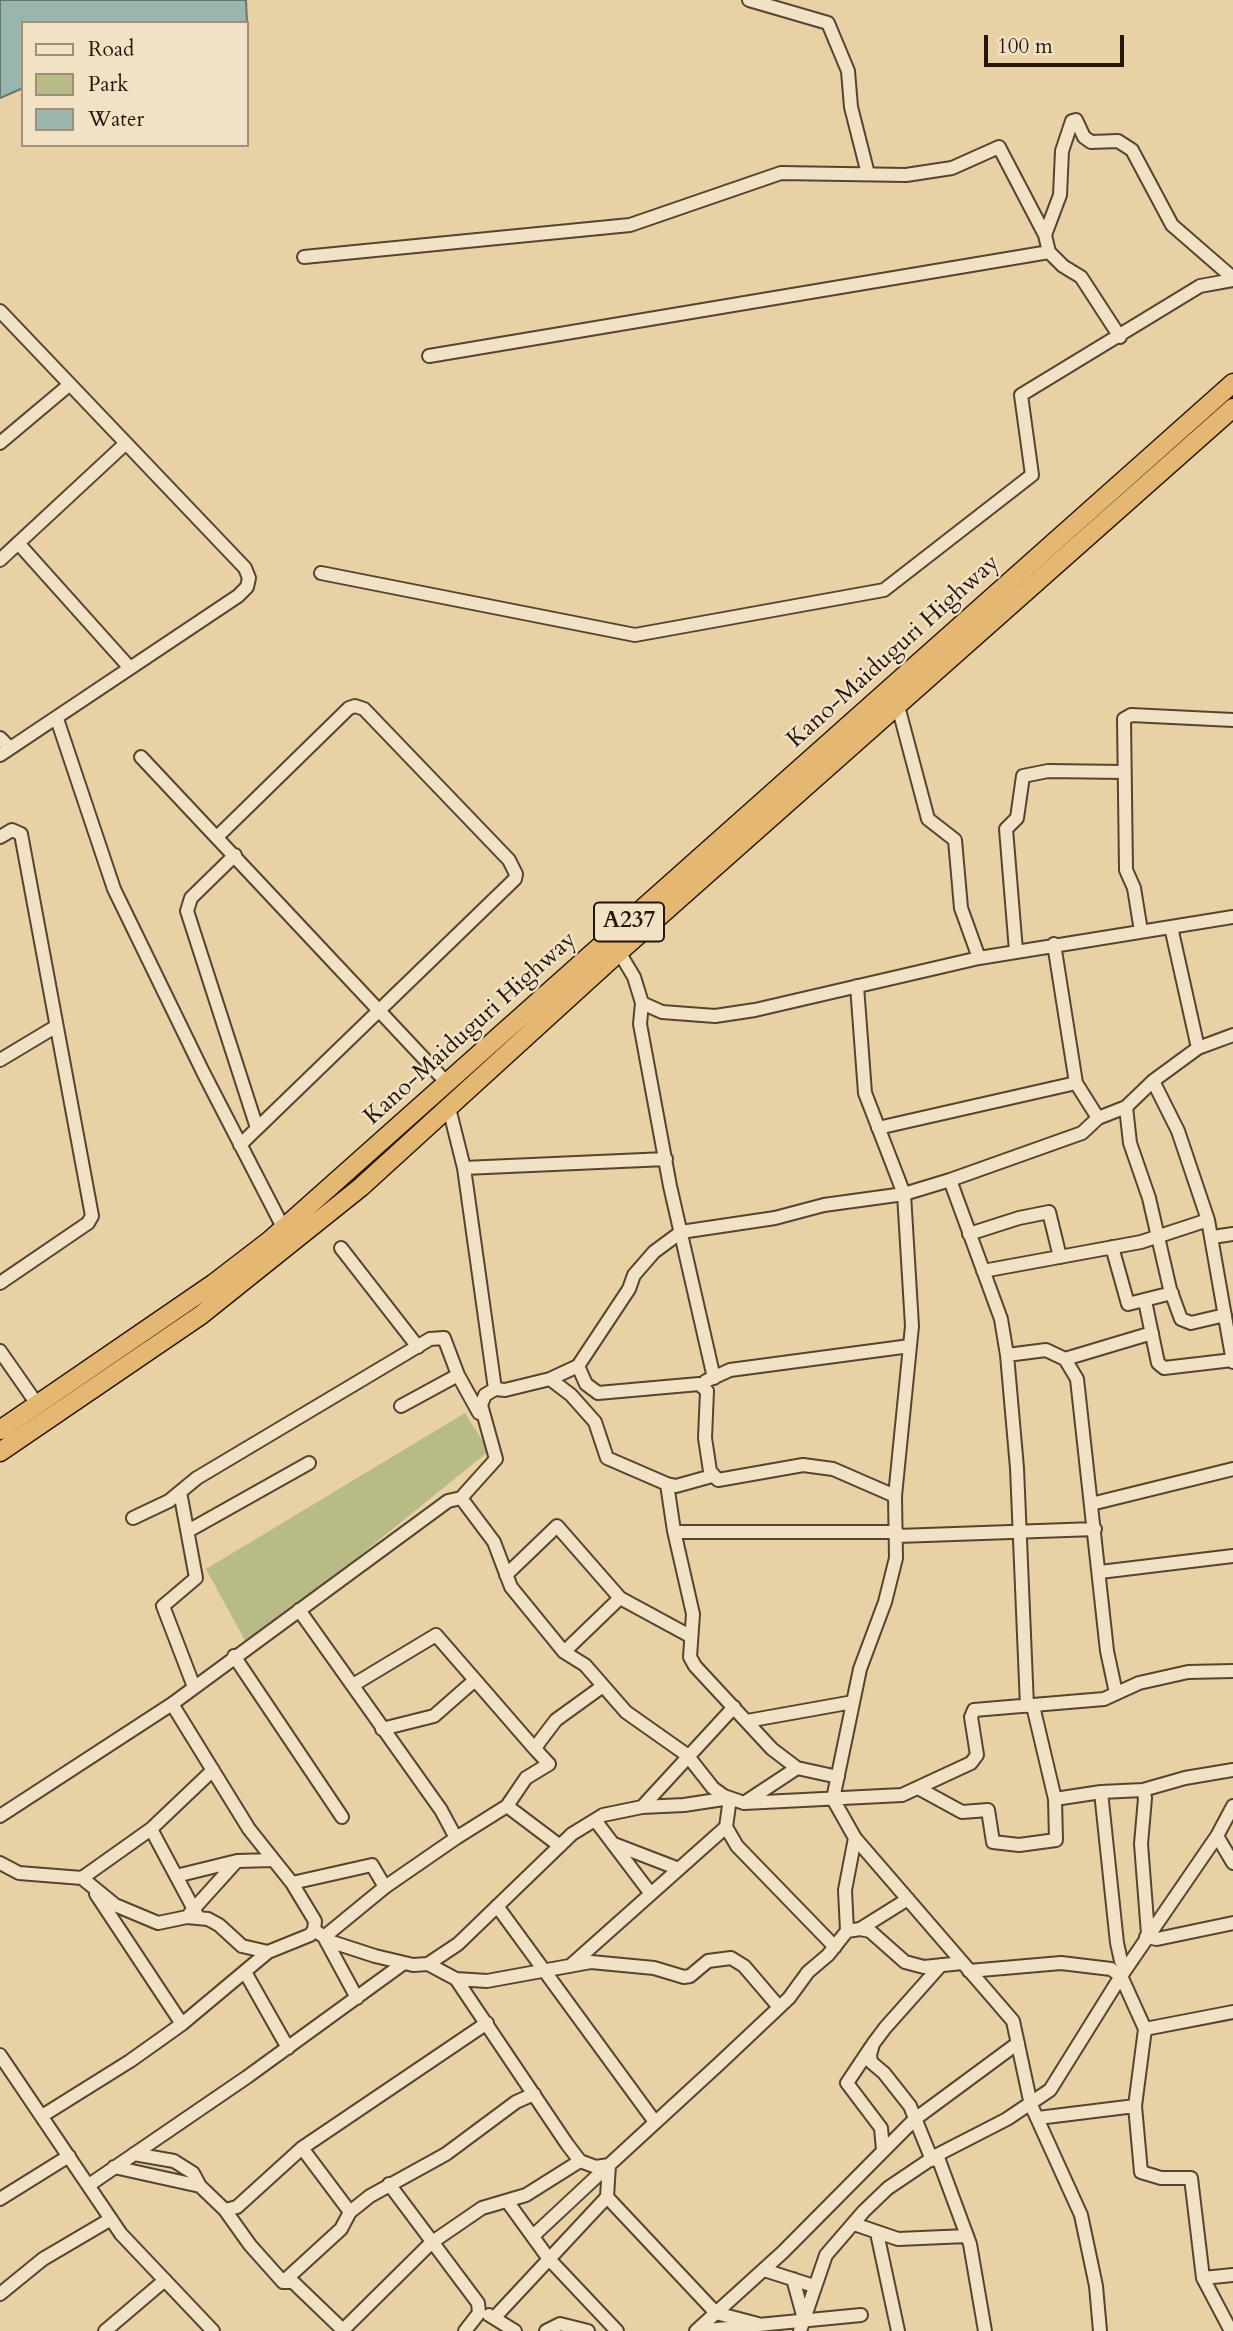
<!DOCTYPE html>
<html>
<head>
<meta charset="utf-8">
<style>
	body { margin:0 }
	#map { position:relative; width:1233px; height:2331px; overflow:hidden; background:#e9d1a6; font-family:Cardo,serif }
	canvas { display:block }
	.legend { position:absolute; left:21px; top:21px; width:228px; height:126px; box-sizing:border-box; background:#f1e1c5; border:2px solid #9f8f7a; margin:0; padding:9px 12px; list-style:none; font-size:21px; color:#25150a }
	.legend li { display:flex; align-items:center; gap:14px; height:35px }
	.legend b { width:35px; border:2px solid #9f8f7a }
	.scale { position:absolute; left:984px; top:35px; width:140px; height:32px; box-sizing:border-box; border:4px solid #25150a; border-top:0; padding-left:9px; font-size:21px; line-height:24px; white-space:nowrap; color:#25150a; -webkit-text-stroke:5px #f1e1c5; paint-order:stroke }
</style>
</head>
<body>
<div id="map">
<canvas width="1233" height="2331"></canvas>
<ul class="legend">
<li><b style="height:9px;background:#f1e1c5"></b>Road</li>
<li><b style="height:19px;background:#b8bb86"></b>Park</li>
<li><b style="height:19px;background:#99b6ae"></b>Water</li>
</ul>
<div class="scale">100 m</div>
</div>
<script>
const context = document.querySelector('canvas').getContext('2d');
context.lineJoin = 'round';
function fill(path, color) { context.fillStyle = color; context.fill(path, 'evenodd'); }
const shape = rows => new Path2D(rows.map(r => 'M' + r).join(''));
function stroke(path, color, width, dash) { context.strokeStyle = color; context.lineWidth = width; context.lineCap = dash ? 'butt' : 'round'; context.setLineDash(dash || []); context.stroke(path); }
function drawText(font, color, halo, rows, align = 'center') {
  context.font = font + ' Cardo,serif'; context.lineWidth = 5; context.setLineDash([]); context.textBaseline = 'middle'; context.strokeStyle = halo; context.fillStyle = color; for (const [text, x, y, turn = 0] of rows) {
    context.save(); context.translate(x, y); context.rotate((+turn || 0) * Math.PI / 180); context.textAlign = isNaN(turn) ? turn : align; if (halo) context.strokeText(text, 0, 0); context.fillText(text, 0, 0); context.restore();
  }
}
fill(shape([
	[465,1413,489,1451,248,1646,206,1569]
]), '#b8bb86');
const water = shape([
	[0,0,246,0,247,22,23,23,23,88,0,98,0,0]
]);
fill(water, '#99b6ae');
stroke(water, '#6b766c', 2);
const minor = shape([
	[749,0,828,23,848,71,851,107,868,174],
	[304,257,630,225,781,173,906,175,952,168,999,147,1045,235],
	[0,311,245,568,249,578,247,587,238,596,0,755],
	[1120,337,1081,277,1063,266,1049,252,1045,235,1060,195,1062,151,1072,121,1076,120,1084,137,1091,142,1118,141,1132,150,1172,225,1233,278],
	[429,356,1049,252],
	[0,443,69,385],
	[18,543,130,668],
	[0,560,125,444],
	[321,573,635,635,884,590,1032,475,1021,395,1200,286,1233,280],
	[898,706,928,819,955,840,961,908,979,958],
	[57,719,114,889,203,1072,287,1235],
	[0,738,10,748],
	[141,757,447,1083],
	[218,836,349,708,355,706,364,709,509,860,516,874,515,879,240,1145],
	[0,837,12,830,21,834,92,1216,88,1223,0,1283],
	[235,855,191,898,187,911,257,1128],
	[1171,927,1198,1048],
	[1141,931,1134,888,1126,870,1124,719,1131,715,1233,720],
	[1054,944,1076,1083,1098,1118],
	[1016,951,1006,829,1017,818,1023,776,1048,771,1124,772],
	[619,952,634,977,642,1003,640,1024,670,1186,714,1378],
	[857,986,865,1093,904,1194,912,1326,895,1496,896,1558,885,1602,860,1669,833,1799,855,1838,1013,2021,1031,2105,1081,2215,1096,2286,1100,2331],
	[642,1003,662,1012,715,1016,755,1010,979,958,1233,917],
	[0,1060,55,1027],
	[1153,1081,1178,1131,1208,1220,1233,1362],
	[1126,1107,1130,1143,1149,1198,1170,1289,1181,1319,1191,1323,1225,1315],
	[449,1108,464,1168,495,1389,505,1390,550,1379,578,1366,629,1289,634,1275,654,1252,681,1232,775,1218,824,1205,904,1194,950,1180,1082,1133,1098,1118,1126,1107,1153,1081,1198,1048,1233,1035],
	[878,1128,1076,1083],
	[464,1168,666,1159],
	[950,1180,1001,1319,1007,1355,1017,1468,1027,1706],
	[969,1234,1019,1218,1049,1212,1060,1257],
	[1213,1237,1233,1234],
	[1112,1247,1128,1304,1172,1293],
	[341,1248,418,1347],
	[983,1271,1141,1242,1208,1220],
	[1145,1301,1158,1363,1164,1368,1233,1360],
	[0,1351,37,1404],
	[1007,1355,1046,1350,1065,1359,1077,1379,1107,1651,1116,1693],
	[1065,1359,1152,1333],
	[578,1366,586,1384,598,1393,699,1384,707,1391,705,1438,710,1471,718,1480,803,1465,833,1469,895,1496],
	[550,1379,571,1395,595,1422,607,1458,667,1484,676,1486,712,1476],
	[706,1381,730,1370,910,1346],
	[401,1406,458,1375,479,1413],
	[667,1484,674,1531,678,1532,897,1532],
	[180,1492,196,1578,163,1606,194,1687],
	[461,1498,494,1542,511,1587,564,1652,585,1665,626,1712,687,1755,713,1788,724,1796,744,1803,902,1795,971,1763,977,1755,971,1717,974,1710,1104,1699,1139,1683,1188,1672,1233,1671],
	[1091,1504,1233,1469],
	[133,1518,169,1501,197,1478,430,1339,444,1338,458,1375],
	[188,1531,309,1463],
	[674,1531,693,1614,690,1657,695,1666,772,1749,797,1768,838,1777],
	[898,1536,1095,1529],
	[1100,1572,1233,1556],
	[506,1575,557,1526,620,1598],
	[299,1610,441,1810,456,1838,507,1806,526,1778,549,1764,535,1749,540,1741,556,1720,603,1686],
	[564,1652,620,1598,690,1636],
	[234,1656,342,1817],
	[353,1685,436,1635,535,1749],
	[1033,1706,1055,1799],
	[747,1721,853,1702],
	[382,1729,434,1716,475,1680],
	[918,1788,962,1812,988,1810,993,1842,1019,1845,1056,1840,1055,1799,1101,1792,1117,1943,1121,1961,1126,1967],
	[1101,1792,1143,1790],
	[747,1801,797,1768],
	[507,1806,560,1846],
	[642,1807,734,1707],
	[0,1816,172,1704,448,1501,461,1498,496,1459,481,1405,485,1395,495,1389],
	[595,1820,651,1894],
	[1217,1836,1233,1863],
	[614,1844,679,1869],
	[0,1863,19,1873,82,1878,115,1905,158,1923,187,1917,208,1919,219,1925,242,1946,268,1952,310,1935,314,1930,315,1921,292,1883,249,1829,172,1704],
	[176,1876,237,1861,273,1860],
	[82,1878,151,1829],
	[292,1883,372,1865,385,1887,456,1838],
	[96,1894,182,2024],
	[497,1906,655,2122],
	[190,1913,236,1862],
	[198,1917,151,1829,213,1770],
	[860,1929,908,1899],
	[314,1930,332,1942,375,1956,413,1965,428,1964,458,1944,572,1834,603,1815,642,1807,684,1805,730,1798,726,1827,737,1846,835,1947],
	[847,1931,845,1890,855,1838],
	[1148,1934,1141,1844,1145,1798,1143,1790,1185,1778,1233,1770],
	[1146,1937,1157,1939,1233,1923],
	[428,1964,456,1979,567,2144,580,2161,596,2167,609,2165,720,2063,789,1998,808,1972,828,1955,847,1931,860,1929,870,1931,905,1962,924,1967,962,1963],
	[570,1966,726,1827],
	[969,1971,1061,1963,1111,1969,1121,1976,1145,2029,1233,2012],
	[245,1972,288,2048],
	[456,1979,487,1981,591,1962,654,1968,684,1977,690,1976,708,1961,731,1958,744,1966,779,2007],
	[357,1998,324,1937,385,1887],
	[1145,2029,1135,2106,1141,2172,1161,2178,1191,2178,1203,2278,1233,2275],
	[871,2047,847,2083,881,2128,883,2150],
	[0,2055,121,2234,213,2331],
	[42,2116,130,2061,182,2024,268,1952],
	[1038,2118,1135,2106],
	[302,2148,350,2212],
	[134,2154,174,2161,193,2173,200,2186,225,2210,237,2207,302,2148,487,2023],
	[937,2155,970,2244,985,2331],
	[932,2160,910,2106,884,2073,871,2062,870,2055,873,2044,885,2028,941,1965],
	[609,2165,607,2197,716,2313,758,2324],
	[114,2167,200,2186],
	[389,2184,478,2303,479,2313,465,2331],
	[89,2185,247,2077,404,1963],
	[0,2199,69,2156],
	[507,2201,549,2259,617,2331],
	[225,2210,250,2245,283,2282,341,2229,350,2212,370,2196,446,2154,516,2102,534,2094],
	[854,2224,898,2239,967,2236],
	[877,2233,898,2331],
	[533,2236,609,2165],
	[764,2270,814,2286],
	[1203,2278,1231,2331],
	[793,2279,804,2319],
	[283,2282,293,2282,343,2330,431,2243,482,2208,526,2195,580,2161],
	[0,2294,43,2259,111,2219],
	[489,2315,515,2331],
	[495,2317,607,2197],
	[105,2331,165,2280],
	[546,2331,560,2324,588,2331],
	[696,2331,783,2252,915,2119,1018,2043],
	[697,2331,861,2315],
	[800,2331,826,2255,864,2211,888,2188,937,2155,1007,2119,1050,2090,1121,1976,1217,1836,1233,1806]
]);
const highway = shape([
	[0,1430,213,1284,269,1241,1233,383],
	[0,1452,201,1315,361,1187,619,952,1233,408]
]);
stroke(minor, '#564431', 16);
stroke(highway, '#25150a', 21);
stroke(minor, '#f1e1c5', 12);
stroke(highway, '#e4b873', 18);
for (const [x, y, w] of [
	[629,922,70]
]) { const box = new Path2D(); box.roundRect(x - w / 2, y - 19.5, w, 39, 5); context.fillStyle = '#f1e1c5'; context.fill(box); stroke(box, '#25150a', 2); }
drawText('bold 23px', '#25150a', null, [
	["A237",629,922]
]);
drawText('24px', '#25150a', '#f1e1c5', [
	["Kano-Maiduguri Highway",894,652,-42],
	["Kano-Maiduguri Highway",471,1029,-42]
]);
</script>
</body>
</html>
